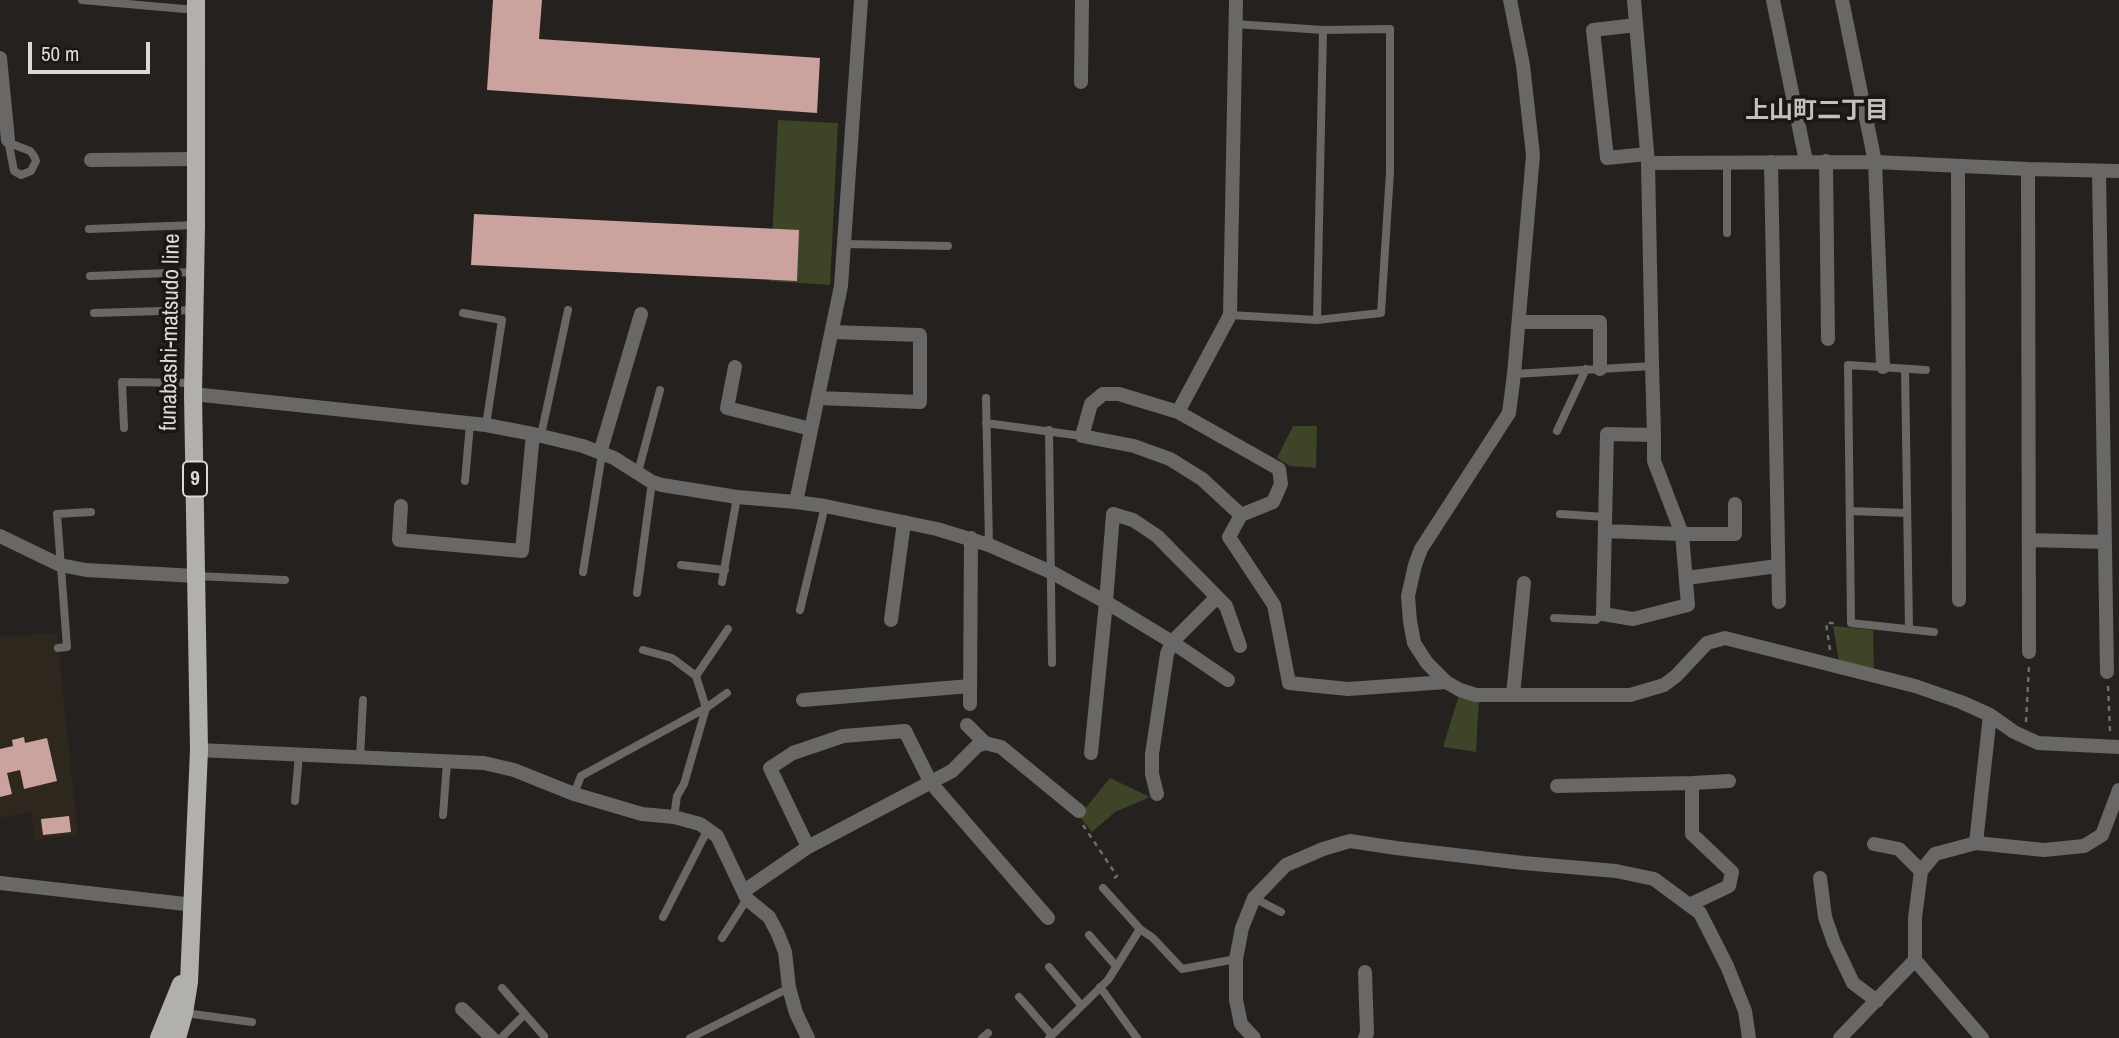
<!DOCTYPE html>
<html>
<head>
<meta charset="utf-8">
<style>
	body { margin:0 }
	#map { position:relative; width:2119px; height:1038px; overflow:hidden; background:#24211e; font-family:"Archivo Narrow",sans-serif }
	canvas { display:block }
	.scale { position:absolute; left:28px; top:42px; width:122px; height:32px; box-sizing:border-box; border:4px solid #dbdad7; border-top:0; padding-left:9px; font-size:21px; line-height:24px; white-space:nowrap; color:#dbdad7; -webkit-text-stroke:5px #1b1814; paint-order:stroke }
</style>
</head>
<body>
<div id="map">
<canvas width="2119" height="1038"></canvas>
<div class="scale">50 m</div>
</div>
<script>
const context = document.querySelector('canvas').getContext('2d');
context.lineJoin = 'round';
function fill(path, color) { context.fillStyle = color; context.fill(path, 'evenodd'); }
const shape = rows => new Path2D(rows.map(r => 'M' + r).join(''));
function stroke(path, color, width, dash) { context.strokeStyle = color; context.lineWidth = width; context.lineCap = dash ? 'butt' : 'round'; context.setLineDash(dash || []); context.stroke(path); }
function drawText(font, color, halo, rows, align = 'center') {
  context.font = font + ' "Archivo Narrow","Noto Sans JP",sans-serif'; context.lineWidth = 7; context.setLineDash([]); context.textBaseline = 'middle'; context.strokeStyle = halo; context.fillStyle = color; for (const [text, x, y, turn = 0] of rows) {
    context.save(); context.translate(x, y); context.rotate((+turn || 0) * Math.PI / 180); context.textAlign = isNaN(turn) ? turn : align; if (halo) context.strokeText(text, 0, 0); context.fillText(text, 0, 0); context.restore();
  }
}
fill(shape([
	[57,633,78,835,35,840,31,812,0,818,0,637]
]), '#2d271e');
fill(shape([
	[778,120,838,123,830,285,770,281],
	[1293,426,1317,426,1316,468,1290,466,1277,458],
	[1833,626,1873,630,1874,669,1839,661],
	[1459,695,1479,699,1476,752,1443,747],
	[1110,778,1150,797,1115,812,1092,832,1079,816]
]), '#3d4428');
fill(shape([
	[493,0,542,0,539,39,820,58,817,113,487,90],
	[474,214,799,230,797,281,471,265],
	[24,737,25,743,47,738,57,781,24,789,20,770,7,773,12,794,0,797,0,749,13,746,12,740],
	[69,816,71,832,43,835,41,819]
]), '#cba29e');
stroke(shape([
	[1830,650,1826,623,1838,623],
	[2108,686,2110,731],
	[2026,722,2029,666],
	[1083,825,1117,876,1113,879]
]), '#6f6d6a', 2.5, [5, 5]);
stroke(shape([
	[82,0,196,10],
	[8,140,12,144,30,151,34,156,36,161,31,171,21,175,14,171,8,140],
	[1727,163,1727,233],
	[89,229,196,225],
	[846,244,948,246],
	[90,276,195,272],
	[94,313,195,310],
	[463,313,502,320,486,425],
	[1230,315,1317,320,1381,313,1390,172,1390,29,1323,30,1235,24],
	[1317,320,1323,30],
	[1905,369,1909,629],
	[1926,370,1848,365,1851,623,1934,632],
	[1514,374,1652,366],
	[986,398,989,545],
	[986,423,1082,436],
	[124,428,122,382,192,383],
	[1049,430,1052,663],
	[1557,431,1586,369],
	[541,435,568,310],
	[638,472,660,390],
	[465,481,470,424],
	[1850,511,1907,513],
	[1560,514,1605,517],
	[681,565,725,570],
	[583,572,602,454],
	[196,576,285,580],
	[722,582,737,497],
	[637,593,652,482],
	[800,610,825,506],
	[1554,618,1596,620,1603,614],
	[58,648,67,647,57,514,91,512],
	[643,650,672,658,696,676,706,708,684,784,677,796,674,817],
	[696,676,728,629],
	[360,758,363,700],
	[574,794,581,776,706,708,727,693],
	[295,801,299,754],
	[443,815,447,762],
	[1103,888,1140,929,1153,938,1182,969,1236,959],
	[1254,898,1281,912],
	[663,917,708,829],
	[1089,935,1116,966],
	[722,938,747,899],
	[1049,967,1081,1005],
	[1100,987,1137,1038],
	[502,988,544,1036],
	[1019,997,1052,1035],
	[185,1013,252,1022],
	[501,1038,525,1014],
	[690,1038,789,988],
	[982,1038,988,1033],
	[1049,1038,1108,980,1140,929]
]), '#696866', 8);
stroke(shape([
	[1510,0,1523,65,1533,155,1514,374,1509,413,1421,549,1415,565,1408,596,1410,621,1414,643,1427,663,1446,682,1460,690,1476,695,1630,695,1664,685,1676,676,1707,643,1725,638,1915,686,1961,702,1990,715,2014,732,2038,743,2119,747],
	[1634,0,1648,163,1652,366,1654,435,1654,461,1682,534,1688,605,1633,619,1603,614,1607,434,1654,435],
	[1773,0,1806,161],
	[1842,0,1875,162,1883,367],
	[1636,25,1593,30,1607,158,1647,154],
	[0,58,8,140],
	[1081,82,1082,0],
	[91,160,196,159],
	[1826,161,1828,339],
	[1771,162,1779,602],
	[1648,163,1875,162,2028,169,2119,171],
	[1958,166,1959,600],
	[2028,169,2029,652],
	[2099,171,2107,672],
	[1519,322,1600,322,1600,369],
	[735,367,727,408,811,429],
	[193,394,486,425,533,434,583,446,614,458,652,482,662,485,737,497,796,502,825,506,937,529,989,545,1051,572,1106,602,1172,642,1228,680],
	[1103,394,1119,394,1178,412,1279,469,1281,484,1273,502,1241,515,1202,479,1170,459,1134,446,1082,436,1091,404,1103,394],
	[818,398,920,402,920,335,833,332],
	[1178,412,1230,315,1236,0],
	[600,453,641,314],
	[796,502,841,286,861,0],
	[401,506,399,540,522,551,533,434],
	[1241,515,1229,537,1274,605,1289,683,1348,689,1446,682],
	[1605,531,1682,534,1735,534,1735,504],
	[0,536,60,565,86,570,196,576],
	[2029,540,2105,542],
	[1686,578,1778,566],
	[891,620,904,522],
	[1513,695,1524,583],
	[803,700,970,686],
	[970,704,971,538],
	[967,725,985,743],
	[199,750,484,763,514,770,574,794,642,814,674,817,700,824,717,836,747,899,769,917,778,934,785,952,789,988,796,1013,808,1038],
	[1091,753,1106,602,1113,514,1133,520,1157,536,1226,606,1240,646],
	[1692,783,1729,781],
	[1557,786,1692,783,1692,834,1732,872,1729,886,1689,905],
	[1157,794,1152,774,1152,754,1167,654,1172,642,1217,597],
	[1976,843,1990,715],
	[1874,844,1899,849,1921,871],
	[808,847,770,768,793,753,843,736,905,731,931,783,1048,918],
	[1820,878,1825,917,1834,943,1853,983,1877,1001],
	[0,883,194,905],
	[744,891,808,847,952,771,977,746,985,743,1001,747,1079,811],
	[1915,960,1982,1038],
	[462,1009,492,1038],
	[1254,1038,1241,1024,1236,1000,1236,959,1242,928,1254,898,1286,865,1323,849,1350,841,1396,848,1523,863,1616,871,1654,879,1700,913,1727,966,1745,1011,1749,1038],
	[1365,1038,1367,1033,1365,972],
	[1840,1038,1915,960,1915,918,1921,871,1935,854,1976,843,2044,850,2084,846,2102,835,2119,790]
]), '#696866', 14);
stroke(shape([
	[159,1038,181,984],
	[177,1038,184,1013,189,982,199,750,193,394,196,225,196,0]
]), '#b1b0ab', 18);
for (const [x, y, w] of [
	[195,479,24]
]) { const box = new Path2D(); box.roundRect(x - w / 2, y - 17.5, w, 35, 5); context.fillStyle = '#1b1814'; context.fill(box); stroke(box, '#dbdad7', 2); }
drawText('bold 21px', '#dbdad7', null, [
	["9",195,479]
]);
drawText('23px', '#dbdad7', '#1b1814', [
	["funabashi-matsudo line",171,332,-89]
]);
drawText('bold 24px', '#c4c0bb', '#1b1814', [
	["上山町二丁目",1817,112]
]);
</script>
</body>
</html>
